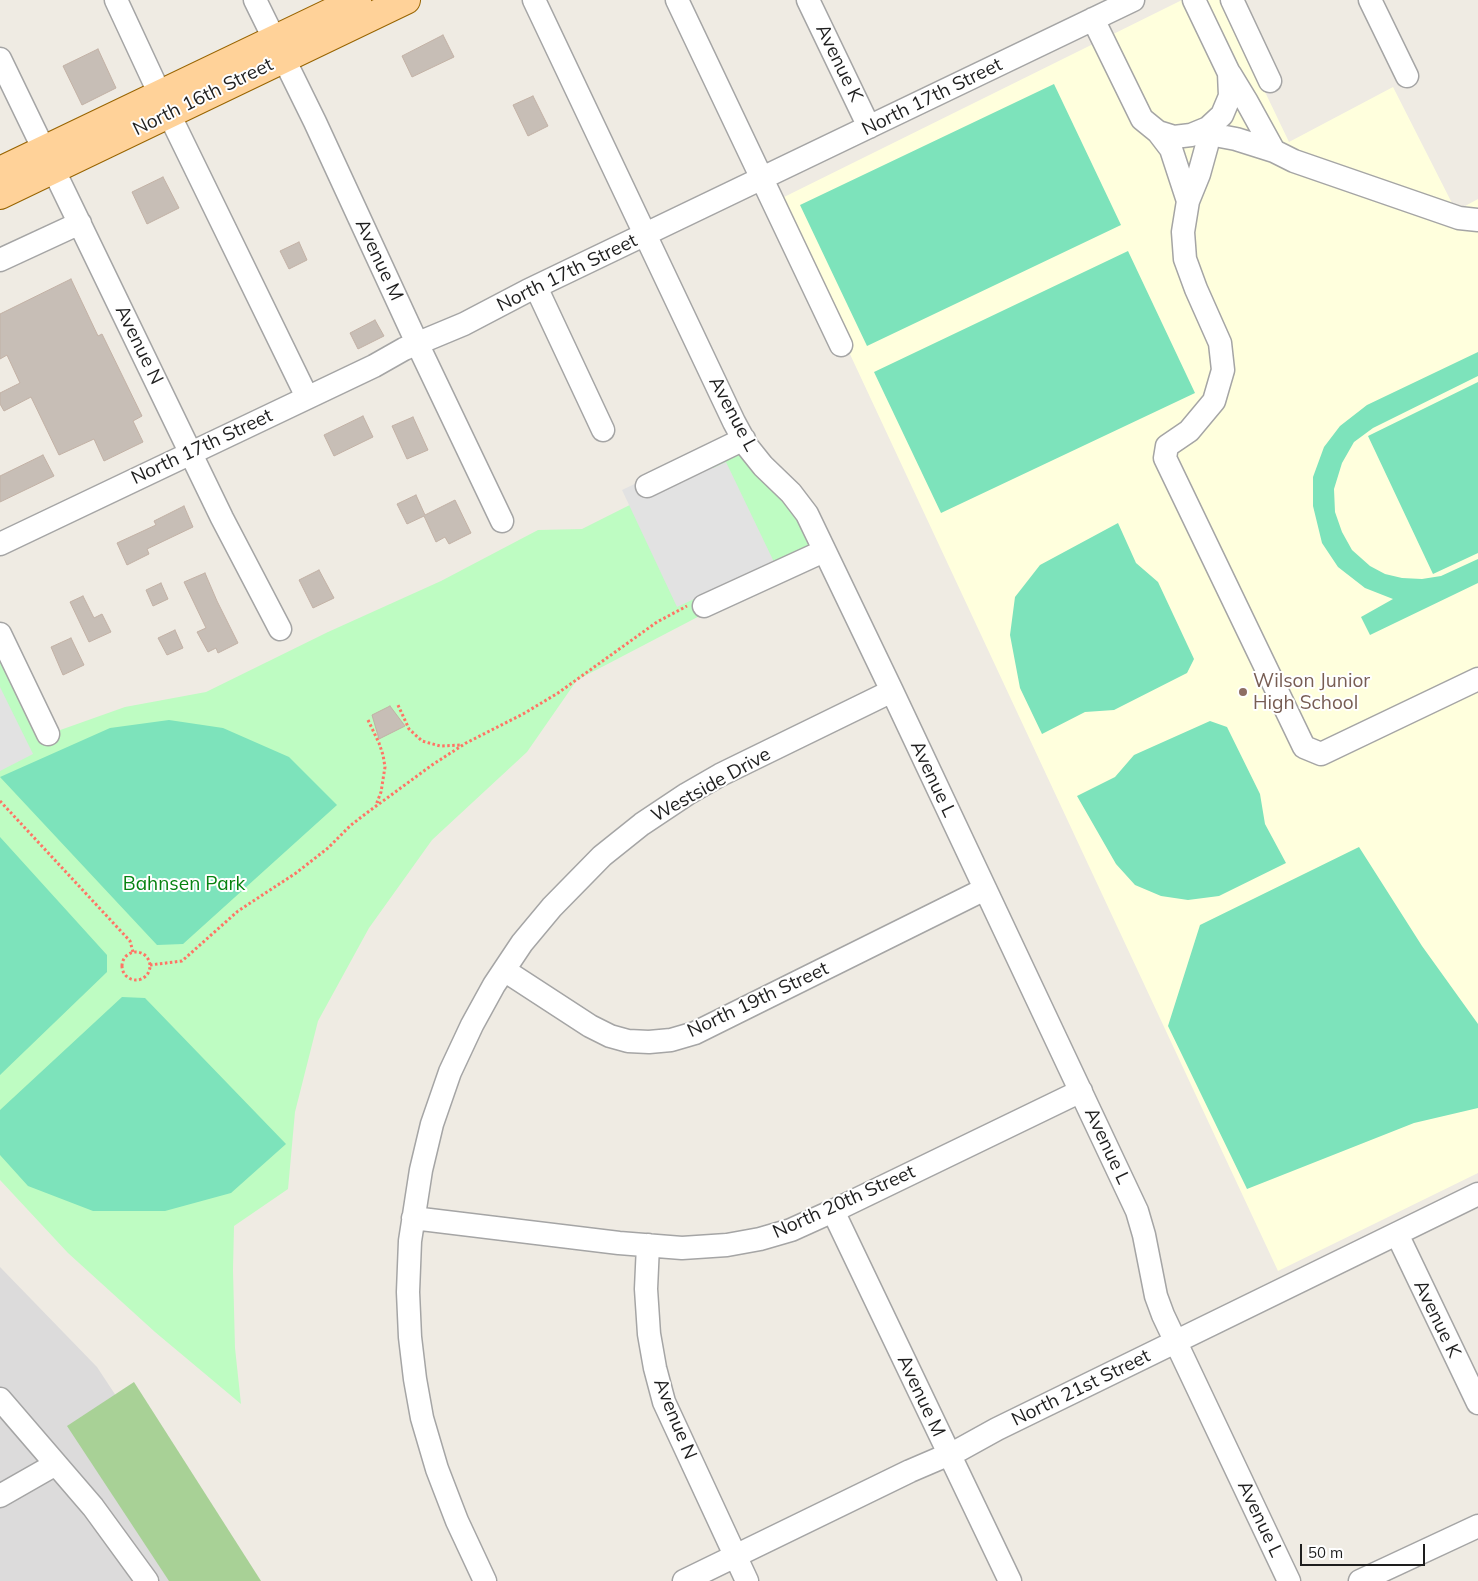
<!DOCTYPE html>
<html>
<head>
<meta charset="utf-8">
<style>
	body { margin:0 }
	#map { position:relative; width:1478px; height:1581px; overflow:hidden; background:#efebe3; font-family:Mulish,sans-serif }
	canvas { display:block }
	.scale { position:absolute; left:1300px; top:1544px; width:125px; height:22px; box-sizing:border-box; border:2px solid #1e1e1e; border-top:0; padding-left:6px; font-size:15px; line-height:18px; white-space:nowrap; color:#1e1e1e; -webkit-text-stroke:4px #fff; paint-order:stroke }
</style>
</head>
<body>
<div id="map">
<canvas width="1478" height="1581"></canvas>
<div class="scale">50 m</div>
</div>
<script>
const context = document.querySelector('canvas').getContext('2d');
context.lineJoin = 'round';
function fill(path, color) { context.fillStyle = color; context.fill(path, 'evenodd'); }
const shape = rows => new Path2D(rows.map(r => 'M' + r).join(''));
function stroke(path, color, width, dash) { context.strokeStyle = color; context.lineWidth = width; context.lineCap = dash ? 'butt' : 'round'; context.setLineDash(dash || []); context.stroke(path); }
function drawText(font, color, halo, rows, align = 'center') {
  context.font = font + ' Mulish,sans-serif'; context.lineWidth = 4; context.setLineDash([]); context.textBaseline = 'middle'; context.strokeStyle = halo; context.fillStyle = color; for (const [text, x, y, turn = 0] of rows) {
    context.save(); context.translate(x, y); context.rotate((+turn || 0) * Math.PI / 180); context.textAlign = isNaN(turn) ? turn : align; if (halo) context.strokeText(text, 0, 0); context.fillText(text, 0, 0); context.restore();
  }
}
fill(shape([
	[0,1267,97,1367,238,1581,0,1581]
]), '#dcdbdb');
fill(shape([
	[1182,0,1221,0,1289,142,1393,87,1456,211,1478,199,1478,1173,1278,1271,778,200]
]), '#ffd');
fill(shape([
	[134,1382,261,1581,169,1581,67,1426]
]), '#a8d196');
fill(shape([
	[747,446,824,551,577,680,527,752,432,840,369,928,318,1021,295,1112,288,1189,234,1226,233,1270,235,1348,241,1404,155,1332,68,1253,0,1180,0,634,49,734,125,707,206,692,328,632,441,581,538,530,582,529]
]), '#befcc2');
fill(shape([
	[1054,84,1121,225,867,346,800,205],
	[1128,251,1195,393,941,513,874,372],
	[1478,352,1478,376,1373,428,1354,442,1342,463,1334,489,1335,512,1342,532,1352,550,1370,566,1385,574,1402,578,1422,579,1441,576,1478,559,1478,583,1370,635,1361,617,1393,599,1365,588,1338,567,1322,543,1313,506,1313,477,1324,447,1340,426,1367,405],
	[1478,382,1478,553,1433,574,1368,436],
	[1118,523,1136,563,1158,582,1194,659,1187,673,1114,710,1085,712,1042,734,1020,688,1010,635,1015,597,1040,565],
	[169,720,223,728,289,757,337,805,183,944,157,945,0,777,110,728],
	[1210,721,1227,727,1260,794,1265,824,1286,863,1219,896,1188,900,1161,896,1135,885,1116,864,1077,796,1115,777,1134,755],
	[0,837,107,955,107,972,0,1075],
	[1359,847,1422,946,1478,1024,1478,1108,1414,1123,1247,1189,1168,1026,1200,925],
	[122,997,145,998,286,1144,231,1193,165,1211,93,1211,28,1186,0,1155,0,1110]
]), '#7de3bb');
fill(shape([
	[704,451,713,468,726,462,774,562,677,607,622,490],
	[0,687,33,754,0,771]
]), '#e2e2e2');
const building = shape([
	[443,35,454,57,412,77,402,56,443,35],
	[98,49,116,88,82,105,63,66,98,49],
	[533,96,548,126,528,136,513,105,533,96],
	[163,177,179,208,147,224,132,192,163,177],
	[299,242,307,260,289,269,280,251,299,242],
	[71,279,98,336,102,334,142,416,133,421,143,442,104,461,94,439,59,455,31,397,4,411,0,404,0,393,20,383,7,355,0,359,0,314,71,279],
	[375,320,384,336,358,349,350,333,375,320],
	[363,416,373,437,334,456,324,435,363,416],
	[413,417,428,450,407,459,392,426,413,417],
	[43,455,54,476,0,502,0,476,43,455],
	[416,495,425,515,455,500,471,533,449,544,445,537,436,542,424,516,407,524,397,504,416,495],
	[184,506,193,527,147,549,149,554,127,565,117,543,156,525,154,521,184,506],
	[319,570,334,598,313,608,299,580,319,570],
	[205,573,217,601,238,643,218,653,216,648,208,652,197,632,206,628,184,582,205,573],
	[161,583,168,599,153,606,146,590,161,583],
	[83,596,94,618,102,614,111,632,89,642,70,602,83,596],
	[175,630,183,648,167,655,158,638,175,630],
	[71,638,84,665,63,675,51,647,71,638],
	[390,706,405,726,379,739,372,715,390,706]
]);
fill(building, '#c7beb6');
stroke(building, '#c2b1a5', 1);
const minor = shape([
	[116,0,169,114,307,397],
	[255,0,315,122,417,343,502,521],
	[534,0,734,422,747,446,763,466,791,493,807,514,892,691,1137,1211,1144,1235,1156,1296,1163,1315,1289,1581],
	[677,0,841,345],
	[808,0,869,127],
	[1232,0,1270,81],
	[1370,0,1407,76],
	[1093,19,1142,119,1158,132,1174,137,1191,135,1208,128,1222,115,1230,96,1229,73,1194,0],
	[0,59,222,518,280,629],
	[1208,128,1220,136,1236,139,1274,151,1247,102,1230,74],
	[1158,132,1171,149,1188,201,1199,174,1207,145,1208,128],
	[1274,151,1294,161,1459,218,1478,220],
	[1188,201,1183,232,1185,259,1196,289,1220,343,1223,370,1214,401,1189,431,1167,446,1165,458,1304,747,1321,754,1478,679],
	[0,260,80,223],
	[536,287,603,430],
	[647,486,744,439],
	[0,544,374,366,404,349,464,324,527,291,1133,0],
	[704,606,824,551],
	[0,634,48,734],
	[504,970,590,1026,610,1036,628,1041,649,1042,671,1040,695,1033,985,889],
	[833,1211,1010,1581],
	[413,1218,619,1243,682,1248,727,1245,760,1239,791,1230,833,1211,1081,1091],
	[1397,1234,1478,1403],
	[648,1245,646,1289,649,1334,655,1368,664,1402,747,1581],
	[0,1399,93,1507,147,1581],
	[0,1496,56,1464],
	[485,1581,457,1521,437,1469,422,1418,415,1379,410,1337,408,1292,410,1241,421,1170,432,1124,450,1072,472,1025,494,985,522,943,552,907,602,856,642,824,687,794,720,775,892,691],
	[684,1581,910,1471,959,1450,997,1429,1478,1194],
	[1360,1581,1478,1526]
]);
const major = shape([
	[0,171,357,0],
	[0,195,406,0]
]);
stroke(minor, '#a5a5a5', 25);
stroke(major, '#986400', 30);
stroke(shape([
	[398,705,409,729,422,741,440,746,462,745],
	[368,720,379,743,383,755,385,767,381,792,376,805],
	[0,801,130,941,133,952],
	'122 966a14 14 0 1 1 28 0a14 14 0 1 1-28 0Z',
	[150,965,182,961,238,911,296,873,328,848,351,825,368,812,432,765,466,743,523,714,558,693,657,622,687,606]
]), '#ff7465', 3, [2.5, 2.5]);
stroke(minor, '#fff', 22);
stroke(major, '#ffd299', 28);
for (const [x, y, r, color] of [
	[1243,692,5,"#8d6e63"]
]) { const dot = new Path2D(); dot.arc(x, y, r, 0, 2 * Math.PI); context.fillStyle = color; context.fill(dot); stroke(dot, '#fff', 2); }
drawText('19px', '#1e1e1e', '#fff', [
	["Avenue K",839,63,64],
	["North 16th Street",203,97,-26],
	["North 17th Street",932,97,-26],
	["Avenue M",379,260,65],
	["North 17th Street",567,273,-26],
	["Avenue N",139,345,64],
	["Avenue L",733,414,62],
	["North 17th Street",202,447,-25],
	["Avenue L",933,779,65],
	["Westside Drive",711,785,-29],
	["North 19th Street",758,1000,-25],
	["Avenue L",1107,1146,65],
	["North 20th Street",844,1202,-24],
	["Avenue K",1437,1319,64],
	["North 21st Street",1081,1388,-26],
	["Avenue M",921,1396,65],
	["Avenue N",675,1419,68],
	["Avenue L",1260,1519,65]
]);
drawText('19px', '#785e54', '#fff', [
	["Wilson Junior",1253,681],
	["High School",1253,703]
], 'left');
drawText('19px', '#068210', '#fff', [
	["Bahnsen Park",184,884]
]);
</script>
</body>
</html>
